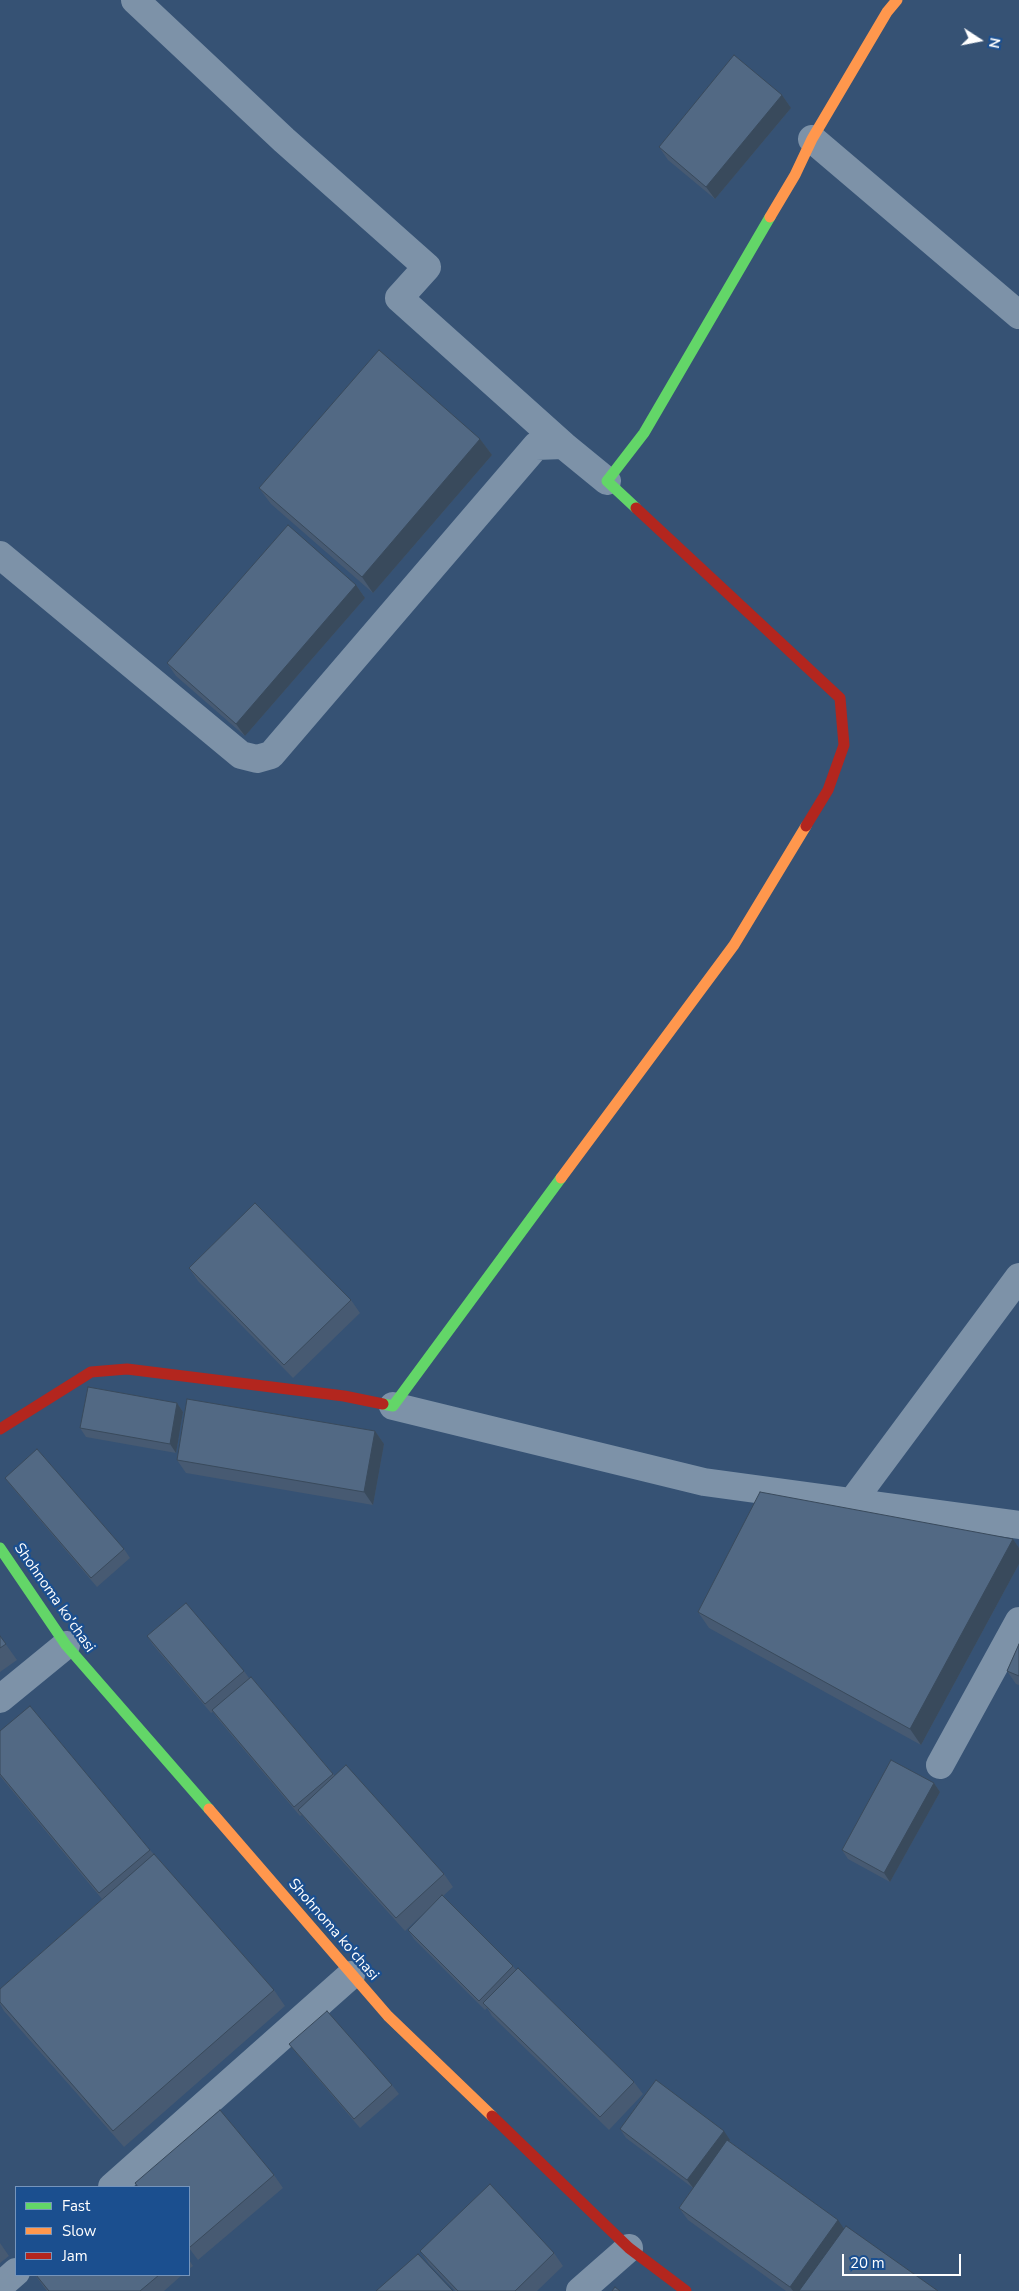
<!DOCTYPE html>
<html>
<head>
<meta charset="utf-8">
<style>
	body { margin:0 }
	#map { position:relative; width:1019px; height:2291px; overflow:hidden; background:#365274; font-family:"Nunito Sans",sans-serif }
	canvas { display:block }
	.legend { position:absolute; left:15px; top:2186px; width:175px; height:90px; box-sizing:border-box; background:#1b4f8f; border:1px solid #7695bc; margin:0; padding:6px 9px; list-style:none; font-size:15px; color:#fff }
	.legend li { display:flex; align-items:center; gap:10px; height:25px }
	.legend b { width:25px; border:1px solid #7695bc }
	.north { position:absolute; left:954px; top:15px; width:50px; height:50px; -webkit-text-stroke:4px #1b4f8f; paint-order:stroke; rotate:101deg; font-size:14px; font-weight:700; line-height:20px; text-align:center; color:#fff }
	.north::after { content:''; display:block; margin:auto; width:18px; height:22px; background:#fff; clip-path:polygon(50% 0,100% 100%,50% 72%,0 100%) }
	.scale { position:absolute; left:842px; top:2254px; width:119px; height:22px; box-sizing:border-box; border:2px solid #fff; border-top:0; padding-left:6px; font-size:15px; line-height:18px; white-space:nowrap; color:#fff; -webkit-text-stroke:4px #1b4f8f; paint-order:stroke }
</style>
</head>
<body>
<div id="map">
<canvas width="1019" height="2291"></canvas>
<ul class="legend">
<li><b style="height:6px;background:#63d668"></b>Fast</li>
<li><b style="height:6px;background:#ff974d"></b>Slow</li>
<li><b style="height:6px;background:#b3261e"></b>Jam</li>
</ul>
<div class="north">N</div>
<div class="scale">20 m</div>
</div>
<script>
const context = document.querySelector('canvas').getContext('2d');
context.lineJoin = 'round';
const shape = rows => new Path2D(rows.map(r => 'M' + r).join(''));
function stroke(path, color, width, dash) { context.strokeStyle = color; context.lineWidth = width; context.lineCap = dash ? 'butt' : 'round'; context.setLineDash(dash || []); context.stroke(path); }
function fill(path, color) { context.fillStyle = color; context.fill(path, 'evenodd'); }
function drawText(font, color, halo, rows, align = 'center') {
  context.font = font + ' "Nunito Sans",sans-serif'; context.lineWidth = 4.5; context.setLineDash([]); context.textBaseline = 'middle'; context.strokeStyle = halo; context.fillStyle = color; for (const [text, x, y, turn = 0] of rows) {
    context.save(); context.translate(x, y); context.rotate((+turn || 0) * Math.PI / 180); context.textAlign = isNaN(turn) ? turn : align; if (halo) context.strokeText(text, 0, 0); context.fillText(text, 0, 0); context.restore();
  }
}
stroke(shape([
	[135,0,284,140,427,267,399,298,563,445],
	[812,139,1019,315],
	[0,555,241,755,257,759,271,755,536,446,563,445,607,481],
	[393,1406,704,1482,1019,1525],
	[852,1502,1019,1277],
	[0,1699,66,1645],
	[940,1765,1019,1621],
	[112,2187,351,1975],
	[0,2286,16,2272],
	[580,2291,629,2248]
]), '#7d92a8', 28);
stroke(shape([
	[636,508,607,481,644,433,770,217],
	[383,1404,393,1406,561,1178],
	[0,1548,66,1645,209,1809]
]), '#63d668', 11);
stroke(shape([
	[770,217,795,175,812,139,887,12,897,0],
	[561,1178,734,945,806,826],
	[209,1809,388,2016,492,2116]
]), '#ff974d', 11);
stroke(shape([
	[636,508,840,698,844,745,828,790,806,826],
	[0,1429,91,1372,127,1369,344,1396,383,1404],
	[492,2116,629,2248,686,2291]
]), '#b3261e', 11);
fill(shape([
	[782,95,791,108,715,199,668,160,659,147],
	[480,439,492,455,373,593,271,504,259,488],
	[356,585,365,598,245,736,176,676,167,663],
	[189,1268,351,1300,360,1313,293,1378,198,1281],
	[177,1403,183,1412,176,1453,86,1437,80,1428],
	[375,1431,384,1444,373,1505,186,1473,177,1460],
	[5,1478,124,1549,130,1558,97,1587,11,1486],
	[1013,1539,1019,1548,1019,1564,921,1745,709,1628,698,1612],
	[0,1636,17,1660,0,1672],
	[147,1636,244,1671,249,1678,251,1677,335,1776,444,1874,453,1887,443,1896,513,1966,516,1970,634,2082,643,2094,609,2130,492,2016,487,2008,485,2010,414,1939,408,1930,426,1911,405,1931,307,1822,302,1815,300,1816,218,1719,213,1712,211,1713,153,1645],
	[1019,1644,1019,1685,1016,1684,1007,1671],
	[0,1731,150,1850,274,1990,285,2006,124,2147,4,2011,0,2004,0,1989,102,1899,0,1776],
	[934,1783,940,1792,890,1882,848,1859,842,1850],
	[289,2044,392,2085,399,2094,360,2128,296,2053],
	[620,2129,730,2140,729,2141,844,2228,938,2291,786,2291,688,2220,679,2208,693,2188,626,2138],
	[274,2175,283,2188,198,2260,189,2248,189,2187,138,2187,135,2183],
	[0,2243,9,2256,0,2263],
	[420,2251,554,2253,563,2266,537,2291,455,2291,429,2264],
	[189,2260,193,2266,189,2269],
	[35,2275,182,2275,164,2291,47,2291]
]), '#475a72');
fill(shape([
	[782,95,791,108,715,199,706,187],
	[480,439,492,455,373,593,362,577],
	[356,585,365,598,245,736,236,724],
	[177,1403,183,1412,176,1453,170,1444],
	[375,1431,384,1444,373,1505,364,1492],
	[1013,1539,1019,1548,1019,1564,921,1745,910,1729],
	[934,1783,940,1792,890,1882,884,1873],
	[724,2131,730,2140,694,2189,687,2180],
	[838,2220,847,2233,806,2291,793,2291,790,2287]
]), '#394a5c');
const building = shape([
	[734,55,782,95,706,187,659,147,734,55],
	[379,350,480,439,362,577,259,488,379,350],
	[288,525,356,585,236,724,167,663,288,525],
	[255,1203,351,1300,284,1365,189,1268,255,1203],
	[88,1387,177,1403,170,1444,80,1428,88,1387],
	[187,1399,375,1431,364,1492,177,1460,187,1399],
	[37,1449,124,1549,91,1578,5,1478,37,1449],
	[760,1492,1013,1539,910,1729,698,1612,760,1492],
	[186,1603,244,1671,205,1704,147,1636,186,1603],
	[0,1636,6,1644,0,1648,0,1636],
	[1019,1644,1019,1676,1007,1671,1019,1644],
	[251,1677,333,1774,294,1807,212,1710,251,1677],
	[30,1706,150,1850,99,1893,0,1774,0,1731,30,1706],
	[891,1760,934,1783,884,1873,842,1850,891,1760],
	[346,1765,444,1874,396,1918,298,1810,346,1765],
	[154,1854,274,1990,113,2131,0,2002,0,1989,154,1854],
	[442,1895,513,1966,479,2001,408,1930,442,1895],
	[518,1968,634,2082,600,2117,483,2003,518,1968],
	[327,2011,392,2085,354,2119,289,2044,327,2011],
	[656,2080,724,2131,687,2180,620,2129,656,2080],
	[220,2110,274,2175,190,2247,189,2246,189,2187,138,2187,135,2183,220,2110],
	[727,2140,838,2220,790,2287,679,2208,727,2140],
	[490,2184,554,2253,515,2291,458,2291,420,2251,490,2184],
	[846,2226,938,2291,799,2291,846,2226],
	[418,2254,453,2291,376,2291,418,2254],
	[36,2275,159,2275,140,2291,49,2291,36,2275],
	[615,2287,620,2291,612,2291,615,2287]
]);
fill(building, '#526984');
stroke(building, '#394a5c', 1);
drawText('15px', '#fff', '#1b4f8f', [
	["Shohnoma ko'chasi",54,1598,55],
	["Shohnoma ko'chasi",333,1930,49]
]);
</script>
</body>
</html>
